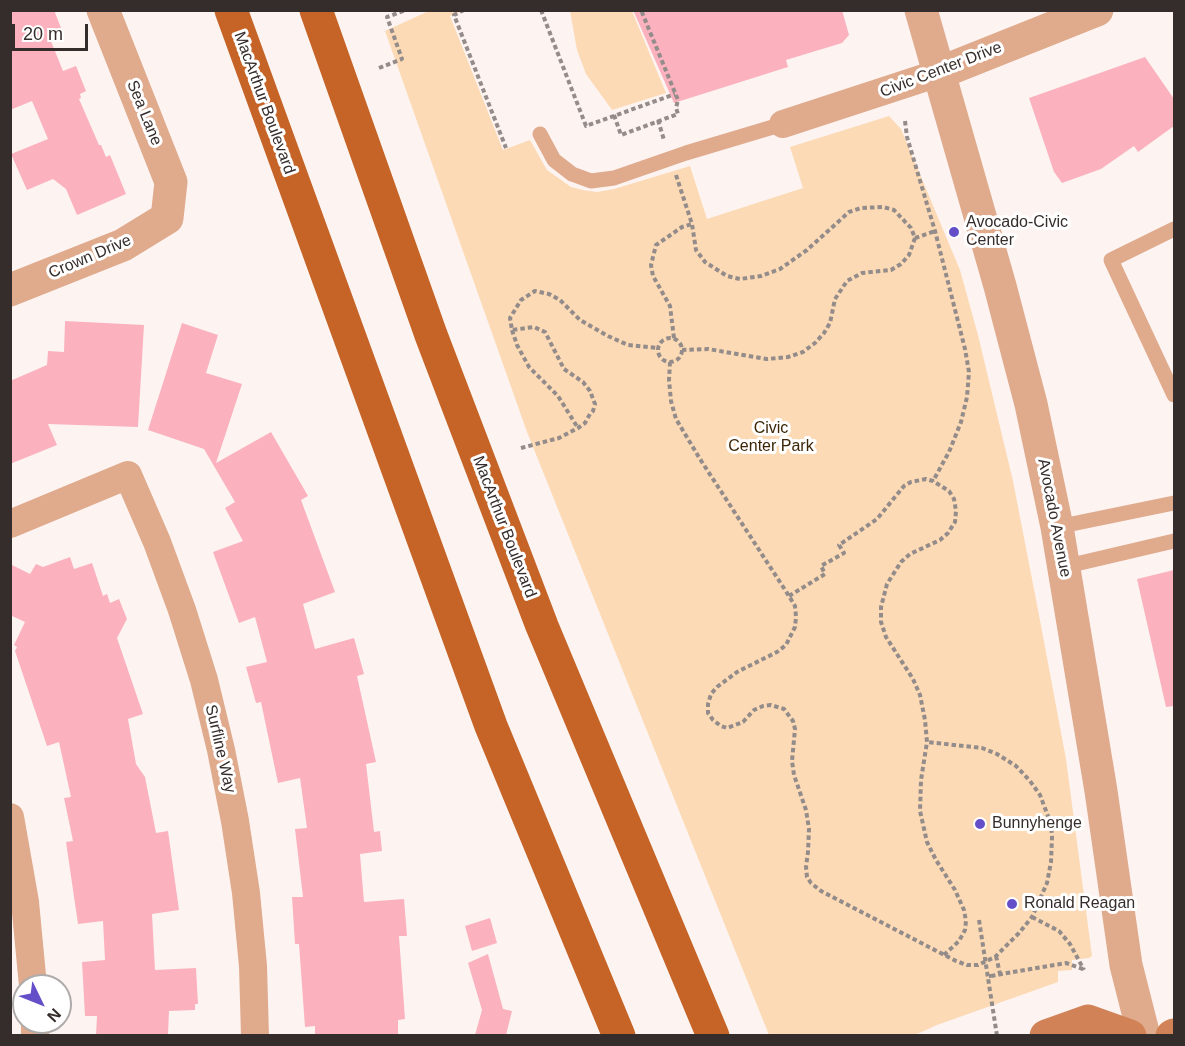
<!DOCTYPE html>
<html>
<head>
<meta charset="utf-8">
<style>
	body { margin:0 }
	#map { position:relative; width:1185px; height:1046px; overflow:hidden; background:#fdf4f2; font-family:Helvetica,sans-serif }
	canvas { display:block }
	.frame { position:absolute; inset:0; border:12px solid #352d2b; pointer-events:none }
	.north { position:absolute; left:12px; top:974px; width:60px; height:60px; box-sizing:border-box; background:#fff; border:2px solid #aeabaa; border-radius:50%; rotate:133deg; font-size:16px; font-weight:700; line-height:24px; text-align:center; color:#352d2b }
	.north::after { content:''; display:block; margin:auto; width:21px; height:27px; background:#654fc8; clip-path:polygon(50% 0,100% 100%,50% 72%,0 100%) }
	.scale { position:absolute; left:12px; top:24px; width:76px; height:27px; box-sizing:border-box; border:3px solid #352d2b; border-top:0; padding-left:8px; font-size:18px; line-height:21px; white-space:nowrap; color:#352d2b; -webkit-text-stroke:4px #fff; paint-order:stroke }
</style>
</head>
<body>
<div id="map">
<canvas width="1185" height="1046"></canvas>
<div class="frame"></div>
<div class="north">N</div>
<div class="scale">20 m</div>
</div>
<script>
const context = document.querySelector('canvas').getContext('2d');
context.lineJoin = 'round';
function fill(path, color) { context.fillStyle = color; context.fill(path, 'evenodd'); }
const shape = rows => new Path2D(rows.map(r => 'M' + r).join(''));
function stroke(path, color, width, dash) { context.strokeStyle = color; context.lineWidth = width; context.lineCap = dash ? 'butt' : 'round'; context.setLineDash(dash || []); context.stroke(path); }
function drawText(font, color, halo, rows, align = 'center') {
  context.font = font + ' Helvetica,sans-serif'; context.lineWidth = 6; context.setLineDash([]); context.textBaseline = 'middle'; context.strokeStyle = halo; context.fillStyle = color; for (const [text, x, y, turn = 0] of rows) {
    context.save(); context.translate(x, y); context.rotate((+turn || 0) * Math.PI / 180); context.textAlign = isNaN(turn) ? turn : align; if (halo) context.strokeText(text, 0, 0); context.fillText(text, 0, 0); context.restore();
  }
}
fill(shape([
	[431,10,463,11,450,16,503,150,530,140,547,170,571,187,583,190,597,192,614,189,690,166,707,219,803,188,790,147,889,116,901,129,960,270,978,335,1013,481,1039,615,1066,759,1092,956,1089,958,1072,960,1072,970,1058,971,1058,982,937,1025,915,1035,769,1035,527,432,385,31],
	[570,11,632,11,666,93,612,110,586,74,577,50]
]), '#fcdab5');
fill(shape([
	[10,10,54,10,61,28,48,34,63,71,76,66,86,91,80,94,81,98,79,99,99,145,101,145,106,157,110,155,126,194,77,215,66,189,53,179,27,190,11,154,48,139,32,101,10,110],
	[633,10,842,10,849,35,842,43,786,60,788,67,674,103],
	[1145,57,1174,99,1174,126,1138,152,1134,146,1101,169,1062,183,1054,172,1029,98],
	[65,321,144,325,138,427,48,424,57,445,10,464,10,381,47,365,48,351,64,352],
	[182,323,218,335,206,373,242,384,216,463,271,432,308,496,301,500,335,592,303,604,315,649,354,638,364,674,357,676,376,762,366,764,374,832,380,831,382,851,360,854,364,902,404,899,407,936,399,936,405,1019,398,1020,398,1035,315,1035,315,1026,305,1027,299,944,295,944,292,897,303,897,295,829,307,828,300,778,278,783,261,702,256,703,246,667,267,662,255,617,239,623,213,552,243,541,225,508,235,502,204,449,148,430],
	[70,557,74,569,92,563,103,596,107,594,110,603,119,599,127,619,117,638,143,714,128,719,136,764,145,777,156,833,168,831,179,910,152,914,155,970,196,968,198,1004,195,1004,195,1010,169,1011,168,1035,96,1035,97,1016,85,1016,82,962,105,960,103,921,78,924,66,842,73,841,64,798,71,797,59,742,47,746,15,651,17,647,14,645,25,622,10,615,10,564,30,574,36,564,43,567],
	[1174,570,1174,706,1166,707,1137,579],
	[490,918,497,943,472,951,465,926],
	[488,954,503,1009,512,1011,506,1035,475,1035,482,1010,468,963]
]), '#fbb2be');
stroke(shape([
	[464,10,454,15,506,148],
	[541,10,586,126,675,94],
	[379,68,402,59,387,17,406,10],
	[614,115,621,135,678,114,676,108,678,100,641,10],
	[658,120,664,140],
	[905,121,907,137,935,231,965,349,969,372,967,397,961,422,949,452,933,481],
	[676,175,692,224,696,250,705,262,727,276,740,279,761,276,780,269,807,250,849,212,861,208,883,207,894,210,911,228,915,238,909,255,901,264,891,270,862,273,847,281,835,299,830,323,824,333,815,343,803,352,788,357,767,359,708,349,682,350],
	[915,238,935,231],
	[512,330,517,345,529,367,558,396,578,428],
	'658 350a12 12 0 1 1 24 0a12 12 0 1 1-24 0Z',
	[674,338,670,306,653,276,651,265,656,245,682,227,692,224],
	[670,362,669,380,671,401,676,419,700,459,789,596,795,606,796,617,795,627,786,645,777,652,737,672,717,687,711,694,708,704,708,713,713,720,721,726,727,728,743,722,754,710,763,706,771,705,784,709,793,721,795,729,792,761,794,775,806,810,809,829,808,852,806,867,807,877,811,883,821,891,956,961,967,965,978,965,995,957,1019,933,1032,917,1047,883,1051,862,1052,837,1051,824,1040,795,1030,781,1016,766,997,754,982,748,927,742],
	[521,448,559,438,578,428,585,423,590,414,593,411,595,404,590,391,583,382,564,369,545,332,534,327,512,330,510,318,521,300,535,291,549,294,560,300,580,320,608,336,628,345,658,348],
	[789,596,825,574,821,566,844,553,839,545,877,519,904,486,911,482,926,479,933,481,949,491,954,499,956,511,955,522,948,533,940,540,910,554,901,562,887,584,881,607,881,622,886,637,913,679,920,695,925,720,927,742,921,780,920,811,927,842,936,860,955,890,964,910,966,921,965,930,959,941,944,955],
	[1032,917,1059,931,1070,944,1084,970],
	[996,956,1001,978],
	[1013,972,1066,963,1083,969],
	[989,976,991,976]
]), '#948c8a', 4, [4.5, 3]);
stroke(shape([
	[540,134,554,160,572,174,591,181,614,178,686,153,783,124],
	[1174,229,1111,260,1174,395],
	[1057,527,1174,503],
	[1063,567,1174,541]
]), '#e0aa8d', 15);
stroke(shape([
	[783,124,939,73],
	[10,524,128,475,157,542,182,610,204,680,221,750,235,821,246,893,253,966,255,1036],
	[10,817,25,902,33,986],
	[35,1022,35,1036]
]), '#e0aa8d', 28);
stroke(shape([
	[921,10,1000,286,1031,404,1057,527,1101,791,1126,965,1144,1036],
	[939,73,1097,10],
	[10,290,123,245,167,218,171,182,103,10]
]), '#e0aa8d', 33);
stroke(shape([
	[1046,1036,1088,1021,1130,1036],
	[1172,1036,1174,1035]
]), '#d18256', 33);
stroke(shape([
	[231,10,491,726,619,1036],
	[316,10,431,335,542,626,713,1036]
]), '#c56426', 33);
stroke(shape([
	[979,920,997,1036],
	[991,976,1013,972]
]), '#948c8a', 4, [4.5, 3]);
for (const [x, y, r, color] of [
	[954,232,6,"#654fc8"],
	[980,824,6,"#654fc8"],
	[1012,904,6,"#654fc8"]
]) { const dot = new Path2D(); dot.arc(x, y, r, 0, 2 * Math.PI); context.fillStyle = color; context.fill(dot); stroke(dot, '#fff', 2); }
drawText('16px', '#352d2b', '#fff', [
	["Civic Center Drive",941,70,-21],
	["MacArthur Boulevard",264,103,70],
	["Sea Lane",144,113,68],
	["Crown Drive",90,257,-23],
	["Avocado Avenue",1054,518,79],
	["MacArthur Boulevard",504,527,69],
	["Surfline Way",220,749,77]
]);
drawText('16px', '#352d2b', '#fff', [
	["Avocado-Civic",966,223],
	["Center",966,241],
	["Bunnyhenge",992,824],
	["Ronald Reagan",1024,904]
], 'left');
drawText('16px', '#3c2607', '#fff', [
	["Civic",771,429],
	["Center Park",771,447]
]);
</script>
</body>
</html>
